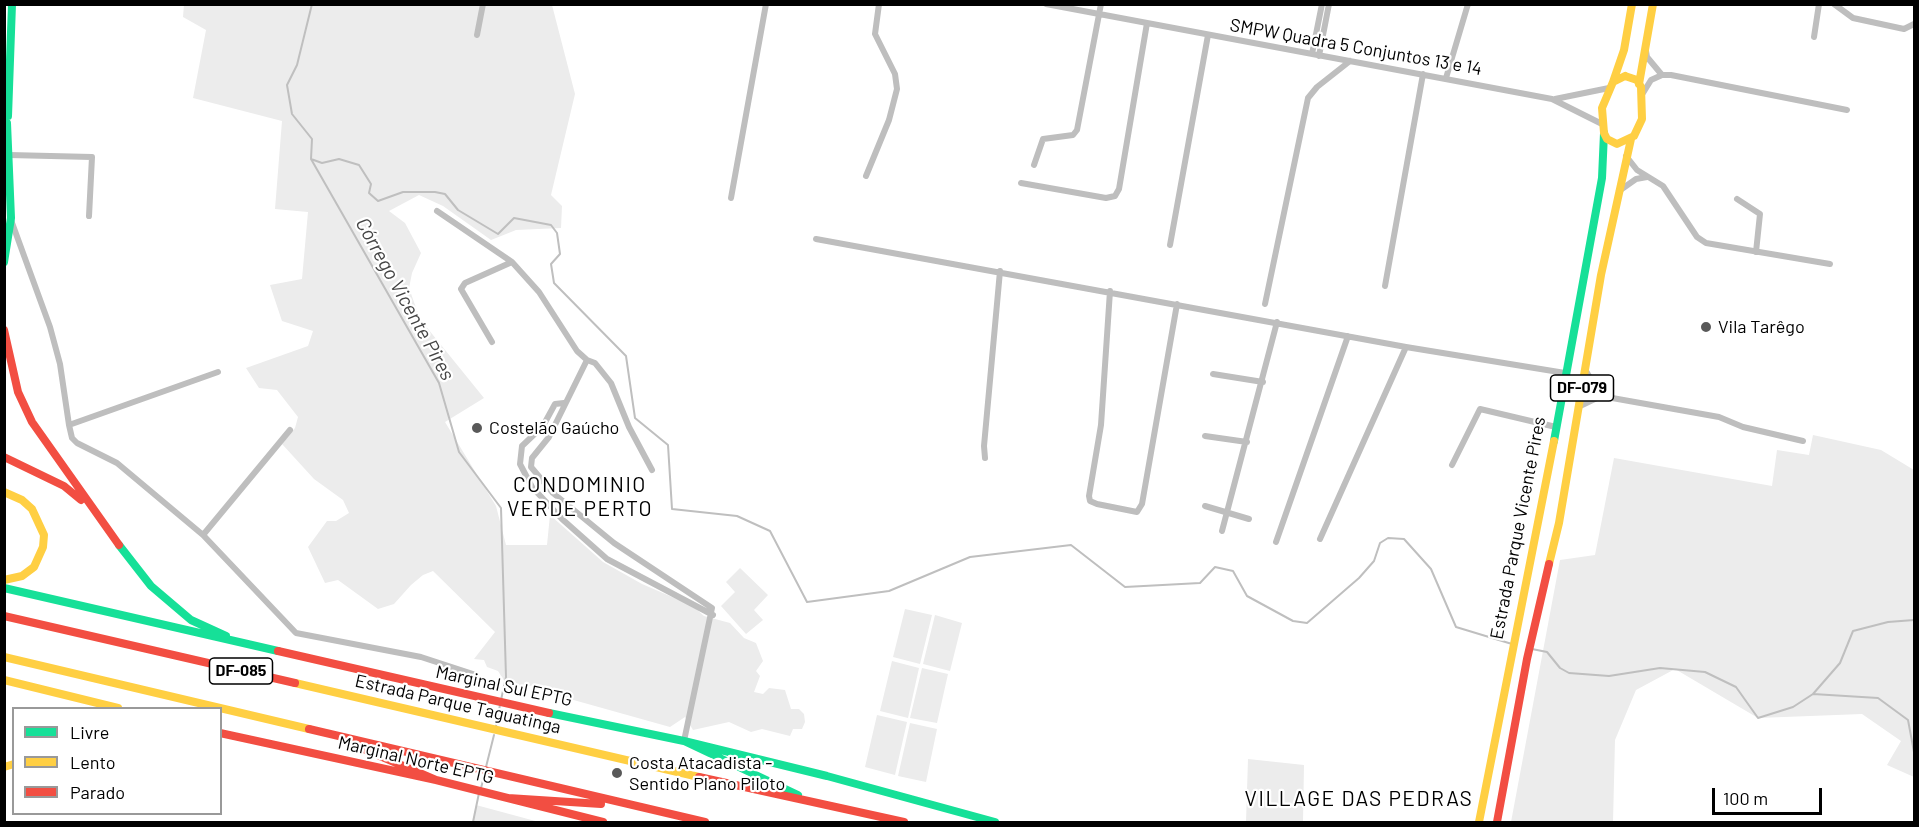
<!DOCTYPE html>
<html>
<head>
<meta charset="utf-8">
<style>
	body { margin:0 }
	#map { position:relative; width:1919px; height:827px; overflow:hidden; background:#fff; font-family:Barlow,sans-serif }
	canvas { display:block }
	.frame { position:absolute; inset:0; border:6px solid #000; pointer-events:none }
	.legend { position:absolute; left:12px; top:707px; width:210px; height:108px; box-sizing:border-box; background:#fff; border:2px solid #999; margin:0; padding:8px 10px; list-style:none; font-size:18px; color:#000 }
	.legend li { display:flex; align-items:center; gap:12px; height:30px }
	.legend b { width:30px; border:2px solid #999 }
	.scale { position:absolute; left:1712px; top:788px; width:110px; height:27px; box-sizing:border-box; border:3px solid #000; border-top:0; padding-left:8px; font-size:18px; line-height:21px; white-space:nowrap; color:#000; -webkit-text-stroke:4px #fff; paint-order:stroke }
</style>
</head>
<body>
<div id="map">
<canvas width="1919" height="827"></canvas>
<div class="frame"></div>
<ul class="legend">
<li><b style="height:8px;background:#16e098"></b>Livre</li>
<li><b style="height:8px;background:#ffcf43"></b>Lento</li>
<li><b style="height:8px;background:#f24e42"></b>Parado</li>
</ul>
<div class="scale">100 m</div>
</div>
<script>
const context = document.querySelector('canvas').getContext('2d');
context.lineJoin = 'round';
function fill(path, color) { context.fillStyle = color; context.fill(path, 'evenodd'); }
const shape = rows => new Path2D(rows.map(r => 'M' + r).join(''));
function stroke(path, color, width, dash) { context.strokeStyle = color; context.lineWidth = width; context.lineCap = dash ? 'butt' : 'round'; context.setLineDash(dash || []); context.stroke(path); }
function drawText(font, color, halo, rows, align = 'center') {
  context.font = font + ' Barlow,sans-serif'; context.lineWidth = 4.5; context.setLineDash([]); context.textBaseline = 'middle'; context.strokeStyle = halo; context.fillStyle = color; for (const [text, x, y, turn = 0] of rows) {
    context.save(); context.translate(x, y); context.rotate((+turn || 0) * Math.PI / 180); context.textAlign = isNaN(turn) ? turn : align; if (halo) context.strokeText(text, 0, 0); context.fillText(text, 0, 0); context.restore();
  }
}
fill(shape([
	[184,4,552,5,575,94,551,195,562,206,561,228,516,230,491,240,443,206,419,195,389,211,405,223,421,253,412,273,409,288,420,319,484,398,445,422,496,506,506,545,547,545,550,515,603,562,642,584,693,606,704,616,730,623,744,638,756,643,763,661,756,671,760,676,754,692,763,694,769,688,785,690,791,709,799,709,804,714,805,722,802,729,793,729,790,736,762,729,751,732,729,722,693,730,685,717,670,727,545,692,534,685,510,690,498,671,487,667,484,660,474,659,495,632,433,571,423,575,411,585,394,604,378,609,338,580,325,583,308,547,327,521,336,521,349,513,343,500,314,479,282,444,295,428,298,417,277,390,259,388,246,368,308,346,313,331,282,321,270,285,302,279,308,212,275,209,282,121,193,98,206,30,183,17],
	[1813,435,1881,450,1914,470,1914,777,1887,765,1901,741,1862,714,1758,718,1675,669,1636,690,1615,740,1613,822,1511,822,1560,560,1595,555,1614,458,1772,486,1777,450,1809,455],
	[740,568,768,595,754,610,763,620,746,634,721,606,735,592,726,582],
	[905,609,932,615,920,664,893,657],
	[935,615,962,623,950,671,923,664],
	[892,661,919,668,908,718,880,711],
	[922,668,948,674,937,723,910,718],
	[877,715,907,722,895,775,865,767],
	[910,723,937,729,926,782,898,776],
	[1248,759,1304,765,1303,822,1246,822],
	[476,805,539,822,473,822]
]), '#ececec');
stroke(shape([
	[312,4,297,65,287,85,292,114,312,139,311,159,439,383,459,452,501,508,506,677,501,700],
	[311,159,322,163,339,159,359,165,371,184,369,193,378,201,403,192,435,192,445,194,458,210,498,234,514,218,551,225,557,233,560,254,551,264,554,283,626,356,635,418,668,445,672,509,737,516,770,531,807,602,889,591,970,557,1071,545,1125,587,1200,583,1215,567,1233,571,1247,596,1293,621,1307,623,1359,578,1374,561,1380,543,1388,538,1404,539,1431,569,1456,627,1512,644],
	[1532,649,1547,652,1560,668,1569,673,1609,676,1660,668,1705,672,1736,687,1758,718,1793,707,1813,694,1878,698,1908,720,1914,752],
	[1813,694,1840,663,1853,631,1888,622,1914,620],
	[496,726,500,705],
	[486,767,494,735],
	[481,788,485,773],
	[473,822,479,793]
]), '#bfbfbf', 2);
stroke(shape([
	[1046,4,1552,99,1602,124],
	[1834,4,1853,18,1904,29,1914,24],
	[477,35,483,4],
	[1814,37,1819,4],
	[1646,51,1647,57,1662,75],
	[1312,54,1322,4],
	[1319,56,1329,4],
	[1446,78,1468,4],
	[1643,93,1651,80,1662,75,1671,75,1847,110],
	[1555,99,1609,88],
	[9,155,92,157,89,216],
	[1626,156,1637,170,1663,186,1697,237,1706,243,1830,264],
	[1034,165,1043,139,1073,135,1077,130,1101,4],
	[866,176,889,120,897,89,895,74,875,34,879,4],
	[1021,183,1106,198,1115,196,1119,189,1147,23],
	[1619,191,1636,179,1647,177],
	[731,198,766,4],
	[1737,199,1760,214,1756,252],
	[437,211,512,262,539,292,577,351,587,360],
	[11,220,50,327,60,364,69,425,218,372],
	[816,239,1406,347,1565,373],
	[1170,245,1208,35],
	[1385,286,1423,74],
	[1110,291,1101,425,1089,496,1090,501,1097,504,1137,512,1142,504,1177,304],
	[1265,304,1308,98,1317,87,1350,61],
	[492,342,461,289,465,283,512,262],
	[1586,371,1601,396],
	[1213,374,1263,382],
	[564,403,555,404,543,426,522,446,520,464,532,487,562,519,607,559,713,615],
	[1578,407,1601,396,1719,417,1743,427,1803,441],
	[69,425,72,438,77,443,117,463,203,535,296,633,421,657,473,674],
	[1205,436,1247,442],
	[985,458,984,446,1000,271],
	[1452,465,1480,409,1556,427],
	[652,470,629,427,611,383,595,363,587,360,549,437,532,458,531,467,553,493,614,543,712,608,684,741],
	[1205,506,1249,519],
	[1222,531,1277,322],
	[203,535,290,430],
	[1320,539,1406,347],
	[1276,542,1348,336]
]), '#bebebe', 6);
stroke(shape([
	[8,116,12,4],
	[4,262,11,218,7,123],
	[1554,441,1602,178,1604,133],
	[119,545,151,586,191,620,226,636],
	[4,588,278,651],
	[549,713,684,741,827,776,995,822],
	[684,741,798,795]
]), '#16e098', 8);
stroke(shape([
	[1625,76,1637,80,1641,87,1642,119,1634,136,1617,144,1607,139,1604,133,1602,108,1613,82,1625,76],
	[1613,82,1624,50,1632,4],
	[1639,84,1653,4],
	[4,492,22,500,32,509,44,535,43,547,34,567,22,576,4,580],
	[1549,564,1559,523,1601,275,1631,139],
	[4,657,309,729],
	[4,680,118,708],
	[295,683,699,777],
	[4,767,14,764],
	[1479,822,1554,441]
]), '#ffcf43', 8);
stroke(shape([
	[4,330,18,392,32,422,119,545],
	[4,457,64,486,81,500],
	[4,616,295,683],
	[278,651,549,713],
	[309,729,705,822],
	[220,733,436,780,603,822],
	[352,744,436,780],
	[699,777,904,822],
	[508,798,601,804],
	[1497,822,1527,659,1549,564]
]), '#f24e42', 8);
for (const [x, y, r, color] of [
	[1706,327,6,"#595959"],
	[477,428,6,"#595959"],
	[617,773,6,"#595959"]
]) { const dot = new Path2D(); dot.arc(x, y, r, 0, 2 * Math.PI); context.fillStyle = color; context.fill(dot); stroke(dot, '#fff', 2); }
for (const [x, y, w] of [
	[1582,388,63],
	[241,671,63]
]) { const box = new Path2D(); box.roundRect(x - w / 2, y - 13, w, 26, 4.5); context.fillStyle = '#fff'; context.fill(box); stroke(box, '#000', 1.5); }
drawText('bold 16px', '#000', null, [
	["DF-079",1582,388],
	["DF-085",241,671]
]);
drawText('18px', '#000', '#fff', [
	["SMPW Quadra 5 Conjuntos 13 e 14",1356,47,10],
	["Estrada Parque Vicente Pires",1518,528,-79],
	["Marginal Sul EPTG",504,686,12],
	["Estrada Parque Taguatinga",458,704,13],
	["Marginal Norte EPTG",416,760,13]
]);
drawText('18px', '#000', '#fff', [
	["Vila Tarêgo",1718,327],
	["Costelão Gaúcho",489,428],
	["Costa Atacadista -",629,763],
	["Sentido Plano Piloto",629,784]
], 'left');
drawText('italic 20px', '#444', '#fff', [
	["Córrego Vicente Pires",405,299,61]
]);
context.letterSpacing = '1.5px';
drawText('21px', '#000', '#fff', [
	["CONDOMINIO",580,485],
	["VERDE PERTO",580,509],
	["VILLAGE DAS PEDRAS",1359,799]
]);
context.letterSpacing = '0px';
</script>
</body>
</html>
